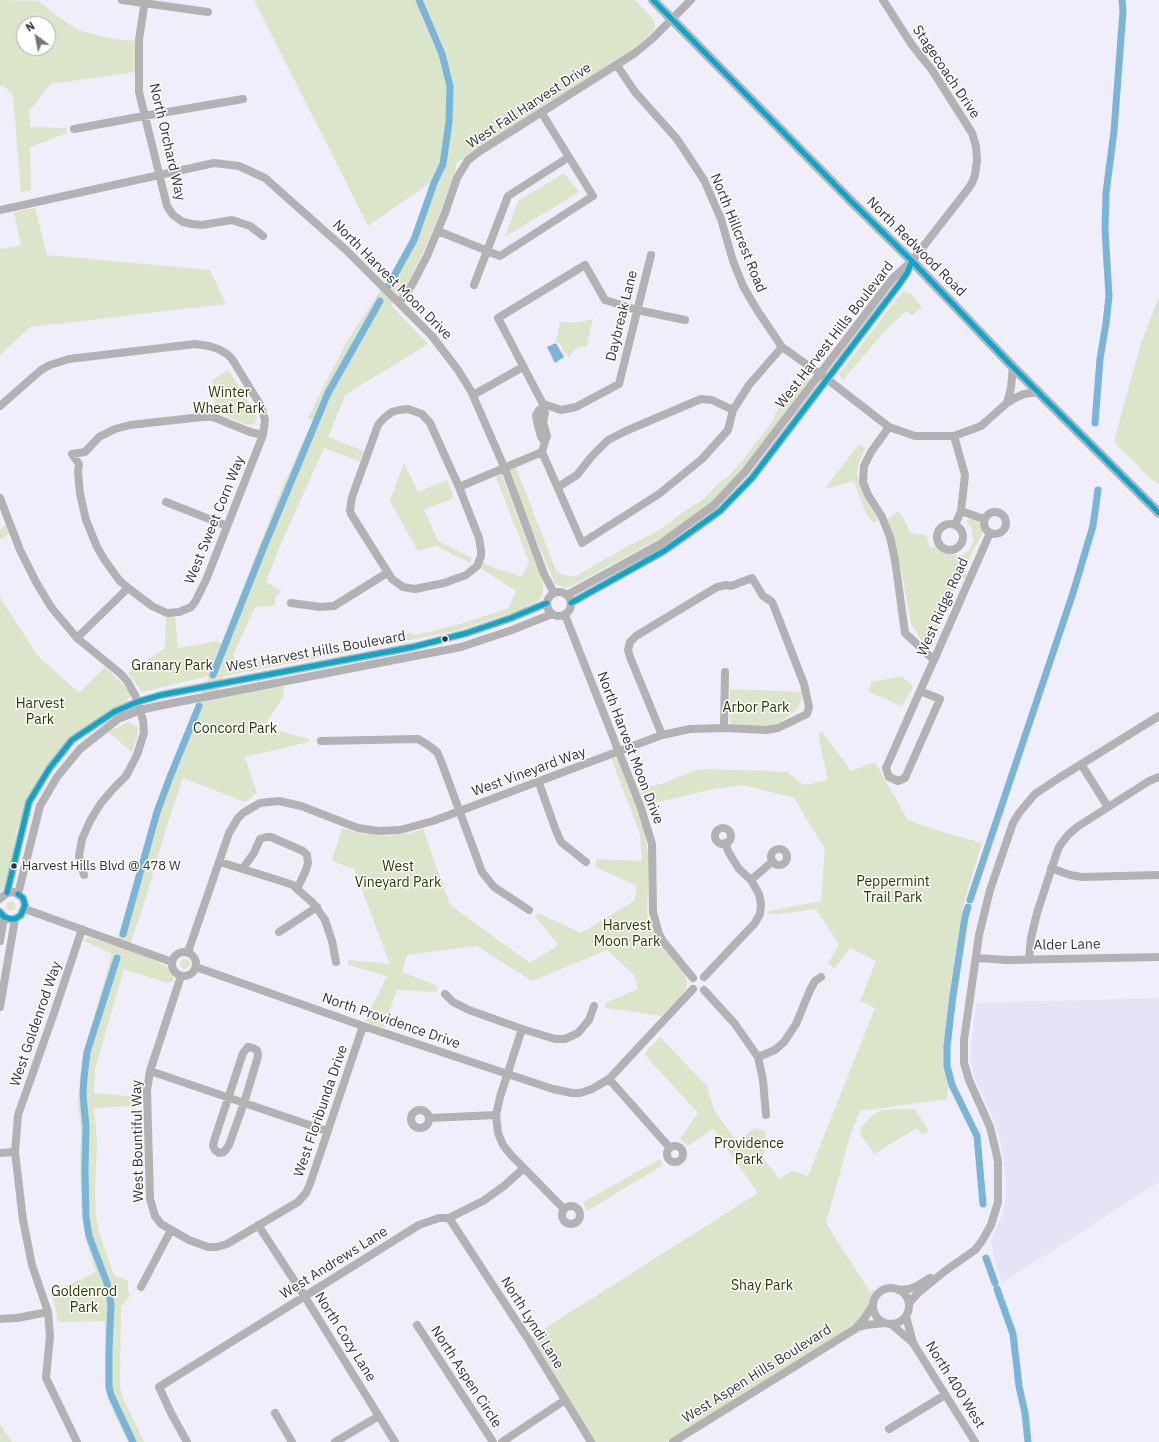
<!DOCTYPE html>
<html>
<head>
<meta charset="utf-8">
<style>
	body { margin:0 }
	#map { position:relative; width:1159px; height:1442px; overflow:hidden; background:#f0eefa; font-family:"IBM Plex Sans",sans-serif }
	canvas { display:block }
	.north { position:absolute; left:16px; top:16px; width:40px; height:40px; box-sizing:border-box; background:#fff; border:1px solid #adadb1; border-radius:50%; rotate:328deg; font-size:11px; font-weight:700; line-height:16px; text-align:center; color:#33323b }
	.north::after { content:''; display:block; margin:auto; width:14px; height:18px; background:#75747e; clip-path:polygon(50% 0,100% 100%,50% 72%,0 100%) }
</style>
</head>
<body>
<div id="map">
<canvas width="1159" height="1442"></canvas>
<div class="north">N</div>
</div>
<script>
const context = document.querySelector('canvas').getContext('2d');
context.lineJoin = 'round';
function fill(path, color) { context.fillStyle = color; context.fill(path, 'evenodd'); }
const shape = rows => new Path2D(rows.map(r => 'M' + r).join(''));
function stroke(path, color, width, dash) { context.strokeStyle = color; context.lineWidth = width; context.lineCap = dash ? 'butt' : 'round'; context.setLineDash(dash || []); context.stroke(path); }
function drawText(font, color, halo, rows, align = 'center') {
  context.font = font + ' "IBM Plex Sans",sans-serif'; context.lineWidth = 3; context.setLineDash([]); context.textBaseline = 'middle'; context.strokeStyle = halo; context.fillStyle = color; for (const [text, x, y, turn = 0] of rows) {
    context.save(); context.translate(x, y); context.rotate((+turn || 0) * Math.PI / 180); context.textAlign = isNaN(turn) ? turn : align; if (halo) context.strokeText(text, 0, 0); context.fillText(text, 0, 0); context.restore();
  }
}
fill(shape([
	[1159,998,1159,1182,1002,1283,994,1257,991,1240,1002,1215,1006,1196,1006,1183,1001,1145,996,1125,975,1079,972,1066,970,1053,976,1003]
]), '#e6e3f7');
fill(shape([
	[0,0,39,1,57,16,78,30,113,39,137,41,135,72,51,84,29,111,30,127,66,128,67,133,30,147,31,190,21,193,13,95,3,85,0,87],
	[24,24,48,24,48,48,24,48],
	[254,0,635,0,653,19,655,24,655,28,650,34,633,49,474,150,456,164,456,169,438,219,409,283,391,305,428,344,345,395,328,437,364,451,360,461,324,448,280,546,266,582,282,591,276,596,275,600,275,606,255,607,233,655,238,664,310,655,358,646,361,642,410,633,414,635,429,632,460,624,509,608,516,591,480,568,483,562,489,566,522,577,529,562,496,477,501,473,543,583,543,592,541,598,535,603,529,606,528,605,526,606,526,608,456,631,224,676,216,698,284,686,283,697,264,727,309,739,309,742,245,757,257,793,245,802,183,778,167,825,144,904,132,939,127,950,149,958,166,966,171,971,173,976,173,981,168,983,124,969,95,1069,94,1093,140,1097,139,1106,94,1108,97,1142,95,1191,96,1218,100,1235,114,1275,128,1281,128,1290,130,1296,121,1306,120,1387,123,1398,144,1442,128,1442,115,1416,105,1388,105,1321,58,1322,55,1306,51,1293,96,1272,86,1240,81,1207,80,1151,81,1135,80,1118,78,1107,79,1089,83,1056,112,954,84,941,83,940,88,937,116,946,119,934,128,909,155,813,169,772,209,676,142,692,128,673,165,648,166,615,175,615,178,648,218,641,221,644,282,488,313,420,308,418,346,343,388,279,407,244,415,229,431,182,368,226],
	[564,173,579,192,505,237,518,201],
	[35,208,47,255,210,270,226,304,30,327,0,355,0,249,21,246,14,212],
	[903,291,911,294,922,307,913,315,906,311,883,333,843,380,839,374],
	[1159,297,1159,485,1146,475,1135,462,1120,449,1115,442,1115,437,1141,343],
	[593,319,586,347,578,347,568,357,567,353,564,354,562,346,556,341,560,322,574,323],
	[228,369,255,413,257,419,254,424,247,425,215,411,212,381],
	[806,377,811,380,738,475,712,502,668,534,598,572,568,588,555,584,509,475,510,470,516,468,556,570,561,574,574,577,623,549,661,529,679,515,702,500,719,483,729,476,741,462,773,421,775,414,788,396],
	[859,444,865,448,858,465,857,475,864,498,877,518,876,522,873,523,866,514,854,481,829,488,826,487],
	[404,463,418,492,447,480,454,498,424,509,438,541,472,558,470,563,436,546,418,551,390,501],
	[897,512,902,515,910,532,915,534,926,535,930,549,938,546,960,557,969,550,973,542,972,529,966,521,969,519,978,521,983,532,962,572,969,576,967,579,960,578,929,644,921,640,911,623,901,567,899,567,888,520,889,517],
	[6,525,11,533,0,539,0,529],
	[0,597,37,655,79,693,105,667,127,689,131,695,127,701,98,718,67,741,42,771,28,799,17,829,8,877,2,891,0,892],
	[902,676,913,687,902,706,869,692,871,682],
	[730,689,802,692,802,698,798,708,781,722,768,726,732,725,730,721],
	[128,722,138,727,137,736,132,752,108,732],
	[822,731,851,771,875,762,908,820,936,830,982,843,963,906,947,1099,860,1111,850,1136,826,1223,870,1292,874,1289,874,1293,868,1306,859,1320,844,1331,667,1442,591,1442,528,1339,758,1193,713,1129,688,1146,680,1139,698,1113,644,1054,660,1037,707,1086,714,1110,737,1142,754,1128,766,1131,764,1159,779,1179,792,1171,808,1176,875,1008,860,1001,876,961,850,948,847,953,835,968,828,964,839,944,816,909,780,914,768,914,769,911,821,901,825,849,794,798,742,785,714,789,646,805,639,789,664,783,693,771,707,769,787,772,801,783,805,785,828,780,818,734],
	[611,758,615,758,618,761,644,828,649,861,647,914,657,940,683,971,686,978,687,986,682,995,661,1016,606,1008,605,1003,638,989,634,975,607,950,532,981,477,946,407,955,402,972,438,986,436,992,397,990,383,1028,365,1021,387,976,348,965,348,960,390,964,354,869,332,861,342,828,358,833,388,836,411,833,423,829,450,905,530,963,559,945,535,917,538,913,581,933,634,901,637,886,595,867,596,859,642,861,640,834],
	'6.5 906a4.5 4.5 0 1 1 9 0a4.5 4.5 0 1 1-9 0Z',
	'180 964a5 5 0 1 1 10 0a5 5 0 1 1-10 0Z',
	[913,1109,917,1112,929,1131,922,1135,917,1128,874,1154,860,1134,863,1125,873,1115,882,1110],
	[660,1159,663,1165,587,1211,583,1203,587,1200],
	[0,1424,12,1442,0,1442]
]), '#dae5ca');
fill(shape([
	[556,343,564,357,555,363,547,347]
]), '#79b5d8');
stroke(shape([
	[389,285,414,240,434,183,443,164,449,122,450,86,442,54,419,0],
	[1095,423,1100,359,1106,323,1109,296,1105,230,1106,193,1114,131,1123,11,1122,0],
	[213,675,263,549,328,393,380,301],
	[970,900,1073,593,1093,526,1098,490],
	[968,907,965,917,953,996,947,1046,947,1066,952,1085,977,1136,983,1204],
	[123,934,157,812,170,777,199,706],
	[117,958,87,1052,84,1078,83,1095,86,1127,85,1171,86,1217,89,1236,107,1283,111,1304,109,1350,109,1387,111,1395,133,1442],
	[986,1258,995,1283],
	[997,1289,1013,1334,1019,1386,1025,1413,1028,1442]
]), '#79b5d8', 7);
stroke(shape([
	[122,0,208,12],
	[145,0,139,40,139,92,167,206,173,215,183,222,192,224,202,225,232,220,250,226,263,236],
	[618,67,635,92,677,139,704,180,721,219,733,261,743,286,757,310,782,347,827,379,889,427,915,436,954,436,981,426,1007,403,1015,398,1024,394,1039,392],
	[74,129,144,116,243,99],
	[0,210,214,163,239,166,265,178,346,250,432,336,458,370,471,391,505,469,544,574,554,593],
	[438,231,500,256,593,196,543,115],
	[474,285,508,196,569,157],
	[399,303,412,285,427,256,445,213,457,178,468,160,480,151,635,53,652,39,691,0],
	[473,395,523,367],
	[1007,403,1011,388,1013,367],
	[543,404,561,410,576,407,619,384,651,255],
	[0,406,41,370,50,365,69,359,195,344,209,346,218,349,227,354,232,359,261,406,265,420,263,435,206,580,195,602,191,607,179,612,167,613,152,606,128,588,119,580,104,559,97,547,86,520,80,494,78,472,79,464,72,454,85,452,99,437,115,429,130,425,202,417,213,417,250,432,263,435],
	[542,408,543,404,498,318,585,265,605,300,637,310,685,320],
	[408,409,422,414,430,423,459,487,479,538,481,550,481,556,477,566,466,575,444,583,415,589,403,587,392,579,351,514,350,510,352,497,378,425,384,418,392,412,399,410,408,409],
	[889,427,871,452,864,466,863,482,868,495,882,517,890,537,895,560,905,633,934,660],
	[954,436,965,475,961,511,955,525],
	[542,452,582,543,659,494,702,459,728,430,733,410,749,385,782,347],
	[542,452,545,441,547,436,543,422,545,413,542,408,539,410,536,415,537,422,541,437,545,441],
	[459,487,542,452],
	[558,487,577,475,592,456,608,440,628,430,701,399,712,400,733,410],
	[0,498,20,550,36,582,51,607,77,638,121,674,127,681,135,695,143,720,144,733,137,755,126,776,113,789,101,803,90,821,82,839,79,856,84,875],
	[166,502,227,526],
	[961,511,984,519],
	'984 523a11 11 0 1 1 22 0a11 11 0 1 1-22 0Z',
	'937 537a13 13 0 1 1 26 0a13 13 0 1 1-26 0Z',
	'547 604a12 12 0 1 1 24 0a12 12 0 1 1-24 0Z',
	[567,595,660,544,714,505,745,472,893,278,911,262],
	[291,603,321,607,334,606,387,573],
	[571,603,664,551,687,535,720,511,752,478,898,286,907,273,912,261,968,189,972,183,975,175,977,160,976,146,972,133,932,70,912,45,883,0],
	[565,615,641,808,652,844,653,912,659,934,663,941,693,978],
	[77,638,128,588],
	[920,691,940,699,905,778,898,781,889,777,886,768,920,691,934,660,990,533],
	[724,728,725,672],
	[321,741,418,739,428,745,437,752,441,761,482,872,494,887,529,910],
	[1081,764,1108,807],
	[539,783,555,828,561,842,586,862],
	'715 836a8 8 0 1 1 16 0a8 8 0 1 1-16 0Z',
	'771 857a8 8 0 1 1 16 0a8 8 0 1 1-16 0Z',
	[220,862,278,880,293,885,297,889,313,903,325,920,332,941,336,962],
	[243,868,254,853,260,839,267,837,271,837,303,851,307,855,308,863,306,870,297,889],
	[1051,868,1070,875,1082,877,1159,875],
	[751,880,773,861],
	[7,893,29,802,49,769,72,740,114,712,137,702,161,695,413,647,467,633,511,618,547,603],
	[18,894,40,806,57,777,80,749,118,719,140,710,163,705,461,647,512,630,552,614],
	[0,899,7,893,14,892,23,898,25,905,21,915,15,919,7,919,0,912],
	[25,909,172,962],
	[279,932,317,907],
	[0,941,4,917],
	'172 964a12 12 0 1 1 24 0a12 12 0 1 1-24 0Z',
	[188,952,229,833,238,818,243,813,260,803,279,801,301,806,358,828,379,831,400,830,433,821,662,735,690,729,724,728,767,730,778,728,807,714,809,707,804,684,773,604,771,601,763,596,752,578,731,586,726,585,717,587,636,636,630,642,628,650,630,657,662,735],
	[976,958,1008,960,1159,957],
	[1029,959,1031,938,1037,913,1058,849,1061,844,1068,835,1077,827,1149,781,1159,777],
	[196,967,363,1026,553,1089,572,1093,580,1093,592,1089,609,1079,693,989],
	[181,976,150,1071,147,1091,150,1199,155,1216,161,1224,189,1240,208,1247,217,1247,227,1244,298,1202,306,1193,310,1184,363,1026],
	[704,977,755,923,760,914,761,904,759,894,751,880,739,869,729,853,725,843],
	[704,990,735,1024,758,1057,763,1080,766,1115],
	[445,994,453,1002,469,1010,522,1029,555,1039,565,1039,578,1033,589,1020,594,1006],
	[0,1007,15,919],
	[522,1029,500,1097,496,1115,498,1133,503,1145,511,1155,564,1209],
	[248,1047,253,1048,257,1050,258,1055,257,1060,244,1103,229,1145,224,1152,219,1153,215,1150,213,1146,214,1141,243,1053,248,1047],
	[758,1057,775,1050,784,1042,796,1024,810,990,815,981,821,977],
	[150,1071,327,1131],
	[609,1079,670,1148],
	'411 1119a9 9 0 1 1 18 0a9 9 0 1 1-18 0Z',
	[429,1118,496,1115],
	'667 1154a8 8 0 1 1 16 0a8 8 0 1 1-16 0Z',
	[0,1153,15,1152],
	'562 1215a9 9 0 1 1 18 0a9 9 0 1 1-18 0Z',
	[449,1218,528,1339,591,1442],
	[258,1225,305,1297,395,1442],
	[141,1287,171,1230],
	'873 1306a18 18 0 1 1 36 0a18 18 0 1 1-36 0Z',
	[899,1290,909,1289,917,1286,930,1278],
	[909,1303,917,1294,945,1271,975,1250,982,1241,991,1225,998,1202,998,1162,996,1152,990,1127,969,1080,964,1063,964,1040,979,935,990,890,1013,823,1019,813,1035,794,1059,778,1159,716],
	[906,1316,913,1343,975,1442],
	[0,1319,17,1318,48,1312],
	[891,1324,912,1342],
	[417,1325,493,1442],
	[856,1328,866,1325,885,1323],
	[275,1413,292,1442],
	[889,1429,945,1395],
	[77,1442,46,1378,50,1336,48,1312,32,1265,23,1220,15,1152,18,1115,54,1013,82,929],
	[187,1442,171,1413,159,1387,419,1225,439,1218,449,1218,483,1201,504,1186,524,1168],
	[335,1442,379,1416],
	[502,1442,565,1400],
	[673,1442,855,1329,864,1319,873,1305]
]), '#b4b1b2', 8);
stroke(shape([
	[653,0,852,202,912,261,1013,367,1159,513]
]), '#b8b3b7', 10);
stroke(shape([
	[653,0,852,202,912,261,1013,367,1159,513],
	[571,603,664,551,720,511,752,478,898,286,907,273,912,261],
	[7,893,29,802,49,769,72,740,114,712,137,702,161,695,413,647,467,633,511,618,547,603],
	[0,912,4,917,11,919,15,919,21,915,25,905,23,898,18,894]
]), '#00a9ce', 5);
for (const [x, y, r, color] of [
	[445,639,3.5,"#33323b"],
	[14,866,3.5,"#33323b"]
]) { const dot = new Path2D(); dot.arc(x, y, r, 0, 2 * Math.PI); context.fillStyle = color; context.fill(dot); stroke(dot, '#fff', 1.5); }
drawText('13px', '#33323b', '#fff', [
	["Harvest Hills Blvd @ 478 W",22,866]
], 'left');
drawText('14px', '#33323b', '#fff', [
	["Stagecoach Drive",946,72,56],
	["West Fall Harvest Drive",529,106,-33],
	["North Orchard Way",167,142,77],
	["North Hillcrest Road",738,233,68],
	["North Redwood Road",916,247,45],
	["North Harvest Moon Drive",392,280,45],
	["Daybreak Lane",622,316,-76],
	["West Harvest Hills Boulevard",835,335,-52],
	["West Sweet Corn Way",215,520,-68],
	["West Ridge Road",943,607,-66],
	["West Harvest Hills Boulevard",316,652,-10],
	["North Harvest Moon Drive",630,748,69],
	["West Vineyard Way",529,772,-20],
	["Alder Lane",1067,945,-1],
	["North Providence Drive",391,1021,19],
	["West Goldenrod Way",36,1024,-71],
	["West Floribunda Drive",321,1111,-71],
	["West Bountiful Way",138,1141,-91],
	["West Andrews Lane",334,1263,-32],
	["North Lyndi Lane",532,1323,58],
	["North Cozy Lane",345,1337,58],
	["West Aspen Hills Boulevard",757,1374,-32],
	["North Aspen Circle",466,1377,57],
	["North 400 West",955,1385,58]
]);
drawText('14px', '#2a3900', '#fff', [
	["Winter",229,393],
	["Wheat Park",229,409],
	["Granary Park",172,666],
	["Harvest",40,704],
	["Park",40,720],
	["Arbor Park",756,708],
	["Concord Park",235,729],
	["West",398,867],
	["Vineyard Park",398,883],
	["Peppermint",893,882],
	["Trail Park",893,898],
	["Harvest",627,926],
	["Moon Park",627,942],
	["Providence",749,1144],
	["Park",749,1160],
	["Shay Park",762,1286],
	["Goldenrod",84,1292],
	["Park",84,1308]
]);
</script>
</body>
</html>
